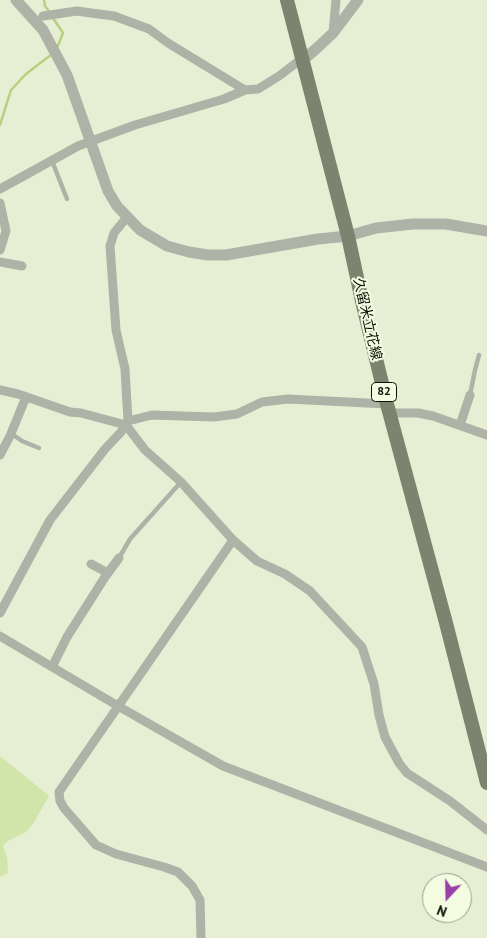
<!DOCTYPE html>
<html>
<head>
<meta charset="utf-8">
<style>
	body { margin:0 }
	#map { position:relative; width:487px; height:938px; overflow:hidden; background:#e6efd4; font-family:"PT Sans",sans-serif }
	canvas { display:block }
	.north { position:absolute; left:422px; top:873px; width:50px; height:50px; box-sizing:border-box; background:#f3fce1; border:1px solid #979e8a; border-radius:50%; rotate:201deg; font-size:14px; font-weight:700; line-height:20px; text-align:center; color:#0d1007 }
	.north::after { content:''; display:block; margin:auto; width:18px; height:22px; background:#9a3faa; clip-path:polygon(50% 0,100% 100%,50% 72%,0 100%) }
</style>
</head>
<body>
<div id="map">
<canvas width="487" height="938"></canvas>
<div class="north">N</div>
</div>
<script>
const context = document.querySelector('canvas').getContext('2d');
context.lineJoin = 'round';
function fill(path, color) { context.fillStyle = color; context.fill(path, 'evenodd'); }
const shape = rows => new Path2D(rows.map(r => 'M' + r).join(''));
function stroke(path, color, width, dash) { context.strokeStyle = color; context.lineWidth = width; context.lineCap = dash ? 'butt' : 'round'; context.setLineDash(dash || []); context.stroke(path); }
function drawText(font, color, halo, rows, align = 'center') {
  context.font = font + ' "PT Sans","Noto Sans JP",sans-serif'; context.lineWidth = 4; context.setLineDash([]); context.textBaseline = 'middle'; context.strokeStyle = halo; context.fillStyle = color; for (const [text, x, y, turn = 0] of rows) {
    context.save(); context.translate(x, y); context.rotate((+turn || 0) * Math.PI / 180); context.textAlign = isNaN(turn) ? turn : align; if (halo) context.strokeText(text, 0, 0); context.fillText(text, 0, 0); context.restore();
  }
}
fill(shape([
	[0,756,49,796,33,824,26,832,6,842,3,846,7,858,8,873,0,877]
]), '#d1e4a9');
stroke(shape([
	[44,0,45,6,50,13],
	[53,18,63,33,57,48],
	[0,125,11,90,26,74,52,54]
]), '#b7d07e', 2.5);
stroke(shape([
	[52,161,67,199],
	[470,395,475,370,479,355],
	[12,434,22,441,39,448],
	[119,558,130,539,181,482]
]), '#aeb2a7', 4.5);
stroke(shape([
	[43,16,77,11,91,13,114,16,149,29,168,43,245,90],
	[333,33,336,0],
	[0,189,78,146,135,125,224,99,245,90,258,89,279,76,300,60,303,60],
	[0,203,6,231,0,250],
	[0,262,22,266],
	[0,390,18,394,70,412,81,413,126,425,145,450,181,482,233,540,257,561,285,574,310,591,362,647,374,684,379,715,385,737,399,763,407,773,450,801,487,830],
	[390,413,418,413,433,416,487,435],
	[128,421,152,415,214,417,237,414,262,402,288,399,387,404],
	[460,425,470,395],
	[0,455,10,436,26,397],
	[91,564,108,573],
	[0,613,50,520,105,449,121,432,128,421,125,369,116,330,110,246,114,233,127,217],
	[0,636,118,706,223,766,487,867],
	[52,667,67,637,105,577,119,558],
	[201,938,200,900,192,886,178,872,164,867,116,854,96,845,64,808,60,801,59,792,233,540]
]), '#aeb2a7', 9);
stroke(shape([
	[16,0,43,30,67,75,108,191,117,206,140,230,167,246,189,252,208,255,226,255,318,239,348,236,376,228,413,224,446,224,487,231],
	[303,60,317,48,333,33,358,0]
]), '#aeb2a7', 11);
stroke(shape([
	[287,0,348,236,362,301,387,404,446,623,487,783]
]), '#7c836e', 14);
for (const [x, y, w] of [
	[384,392,25]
]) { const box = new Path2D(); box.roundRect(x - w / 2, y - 9.5, w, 19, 4); context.fillStyle = '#f3fce1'; context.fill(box); stroke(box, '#0d1007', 1); }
drawText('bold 12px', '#0d1007', null, [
	["82",384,392]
]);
drawText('14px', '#0d1007', '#f3fce1', [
	["久留米立花線",367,319,77]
]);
</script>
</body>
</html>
